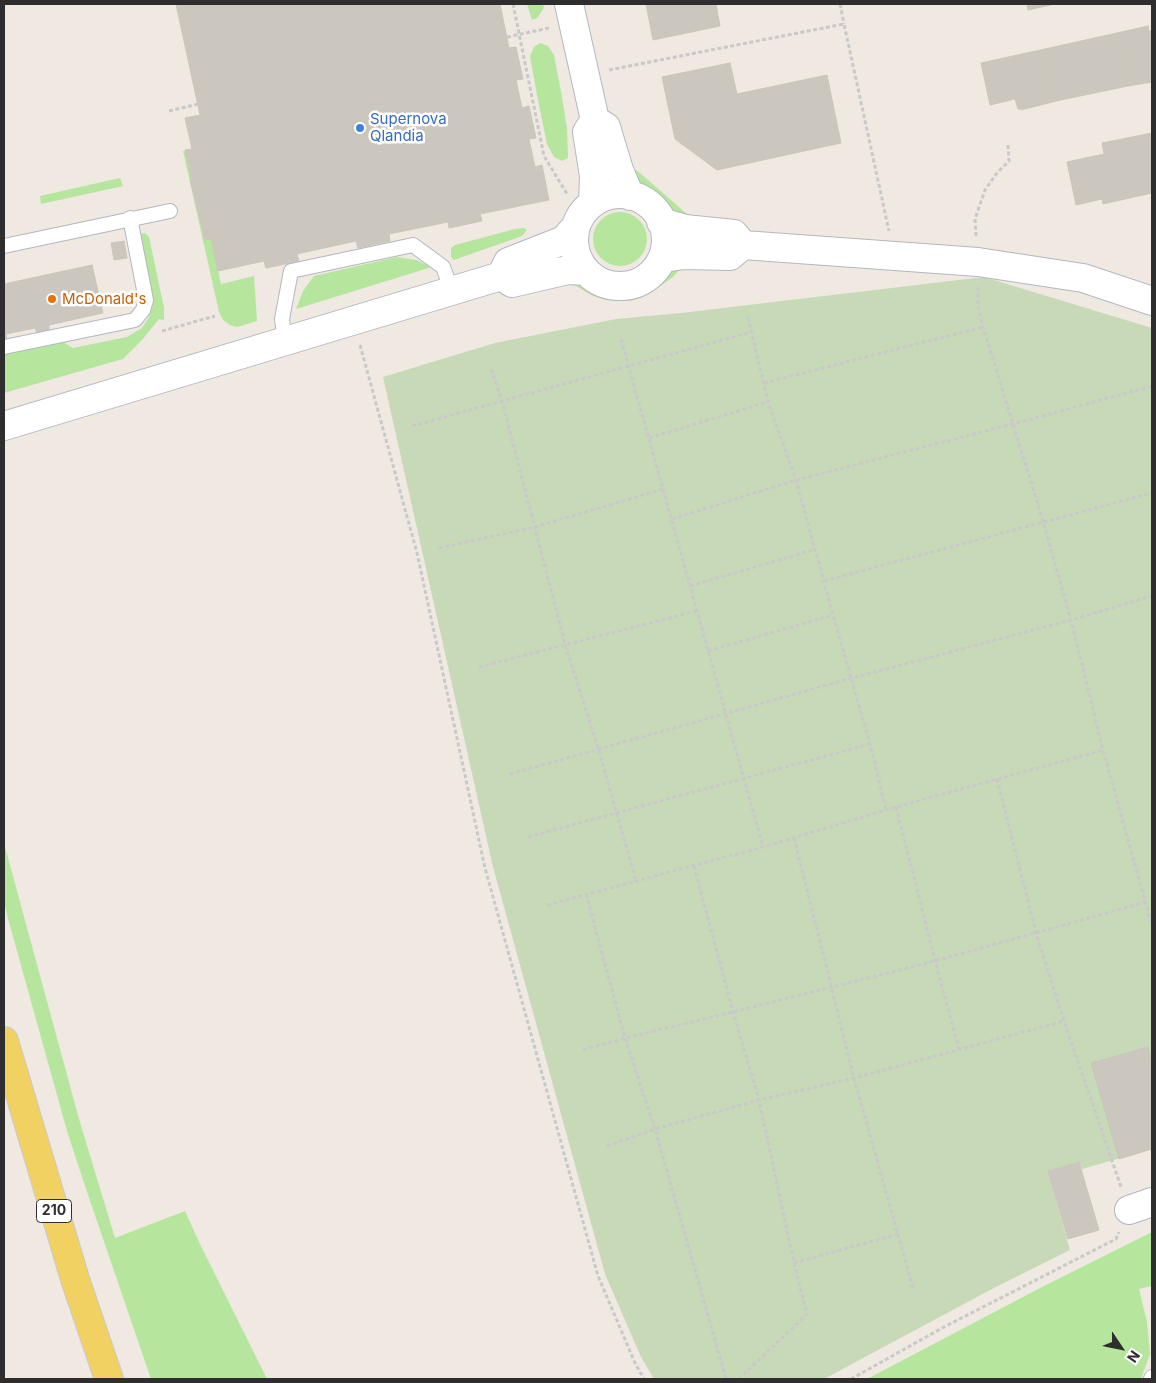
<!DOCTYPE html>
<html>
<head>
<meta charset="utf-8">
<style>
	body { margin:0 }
	#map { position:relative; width:1156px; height:1383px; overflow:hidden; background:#efe9e1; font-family:Inter,sans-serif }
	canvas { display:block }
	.frame { position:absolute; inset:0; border:5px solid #2e2e2e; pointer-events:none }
	.north { position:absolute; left:1096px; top:1323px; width:50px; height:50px; -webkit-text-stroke:4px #fff; paint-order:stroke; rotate:124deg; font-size:14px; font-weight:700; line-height:20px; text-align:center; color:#2e2e2e }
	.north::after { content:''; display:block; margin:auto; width:18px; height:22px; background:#2e2e2e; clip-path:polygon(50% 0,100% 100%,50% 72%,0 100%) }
</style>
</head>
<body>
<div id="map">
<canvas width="1156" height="1383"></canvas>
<div class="frame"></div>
<div class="north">N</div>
</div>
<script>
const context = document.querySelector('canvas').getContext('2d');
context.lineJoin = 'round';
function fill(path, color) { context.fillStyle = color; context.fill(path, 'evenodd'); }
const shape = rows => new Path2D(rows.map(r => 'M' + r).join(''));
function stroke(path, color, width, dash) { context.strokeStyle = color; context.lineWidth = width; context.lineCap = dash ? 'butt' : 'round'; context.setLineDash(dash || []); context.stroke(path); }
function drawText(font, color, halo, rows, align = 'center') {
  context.font = font + ' Inter,sans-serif'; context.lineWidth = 5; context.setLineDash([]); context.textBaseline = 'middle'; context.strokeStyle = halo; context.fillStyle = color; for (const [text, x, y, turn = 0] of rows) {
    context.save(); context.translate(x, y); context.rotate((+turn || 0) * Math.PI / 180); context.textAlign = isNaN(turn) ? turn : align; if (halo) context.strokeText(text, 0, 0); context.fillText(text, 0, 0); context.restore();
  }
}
fill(shape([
	[527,4,543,4,544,8,537,18,532,20],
	[540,43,548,46,554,55,562,97,567,129,568,158,562,161,554,157,547,144,537,95,530,56,534,47],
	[183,151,185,151,192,180,190,181,205,240,211,239,221,284,254,276,257,321,237,327,230,325,223,320,219,312],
	[631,167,640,173,687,214,688,222,675,215,655,195,639,183],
	[120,178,123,186,41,204,40,196],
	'593 239a27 27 0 1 1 54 0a27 27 0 1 1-54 0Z',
	[524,228,527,230,522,236,454,260,451,257,451,248,455,245,515,229],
	[145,233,149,237,164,308,164,320,159,319,142,340,123,359,4,393,4,354,63,342,73,348,127,337,142,328,149,317,153,305,153,297,140,234],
	[397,257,416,260,432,267,296,309,303,291,314,276],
	[683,266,673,277,653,291,641,298,630,301,617,301,605,300,591,295,578,287,569,283,577,279,601,292,625,295,638,292,649,287,668,272],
	[4,843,79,1119,115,1238,185,1211,199,1242,267,1379,151,1379,86,1189,67,1131,7,915,4,901],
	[1152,1232,1152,1286,1139,1289,1147,1322,1150,1354,1141,1379,867,1379,1042,1287]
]), '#b6e59e');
fill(shape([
	[984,277,1152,328,1152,1149,1082,1169,1079,1162,1048,1171,1070,1250,990,1290,824,1379,654,1379,641,1357,605,1274,493,867,383,377,495,343,616,319,681,313]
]), '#c8d9b8');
const building = shape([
	[176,4,500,4,509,48,516,47,523,79,516,80,522,108,529,106,536,138,529,139,535,167,542,165,549,200,480,214,482,221,449,228,448,222,389,234,390,241,358,248,356,241,297,254,299,261,266,268,264,261,218,271,211,239,205,240,190,180,192,180,185,150,192,149,185,118,200,115,176,4],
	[646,4,716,4,720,26,653,40,646,4],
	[1027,4,1055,4,1028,10,1027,4],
	[1148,26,1149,31,1152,31,1152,82,1128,86,1117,33,1148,26],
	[1117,33,1128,86,1056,101,1045,49,1117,33],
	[1045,49,1056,101,1021,110,1021,109,1018,109,1015,99,990,105,981,63,1045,49],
	[730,63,737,94,827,75,841,143,717,170,675,139,662,77,730,63],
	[1152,133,1152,193,1103,204,1102,199,1076,205,1067,162,1104,154,1102,143,1152,133],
	[124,241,127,258,114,260,111,243,124,241],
	[92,265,103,313,49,325,49,330,37,333,35,328,6,334,7,339,4,340,4,284,92,265],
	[1148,1047,1152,1062,1152,1149,1119,1159,1091,1063,1148,1047],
	[1079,1162,1099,1230,1068,1239,1048,1171,1079,1162]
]);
fill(building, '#cbc7bf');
stroke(building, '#cbc5ba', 1);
const service = shape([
	[4,246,170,211],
	[285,342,282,319,291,271,413,245,443,267,452,291],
	[4,347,135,320,143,310,146,300,130,218],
	[1151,1379,1152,1377]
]);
const minor = shape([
	[569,4,595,120],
	[595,120,606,127,619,170,630,196],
	'574 240a46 46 0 1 1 92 0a46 46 0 1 1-92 0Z',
	[593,203,594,176,587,132,595,120],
	[661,222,685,229,734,234,743,245],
	[663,258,684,255,730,256,743,245,978,262,1083,278,1152,301],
	[501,276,512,283,568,270,585,271],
	[4,426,501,276,508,262,564,240,576,226],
	[1129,1210,1152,1202]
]);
const primary = shape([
	[4,1041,75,1279,109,1379]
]);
stroke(service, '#b4b7c1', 16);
stroke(minor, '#b4b7c1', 30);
stroke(primary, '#c9c9c9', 30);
stroke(shape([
	[513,4,544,156,567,194],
	[840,4,844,24],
	[507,37,549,28],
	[609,70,844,24,889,231],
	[169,111,198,104],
	[976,236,975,219,985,190,997,173,1009,161,1008,145],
	[978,287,978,307,983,327,1043,521,1071,620,1103,750,1152,926],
	[748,317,768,402,796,480,833,615,870,744,886,810],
	[162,331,215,316],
	[621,339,763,847],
	[360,345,417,553,485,868,598,1276,635,1363,644,1379],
	[491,369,502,401,565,644,598,748,636,881],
	[764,383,983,327],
	[412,426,751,332],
	[649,438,768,402],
	[672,519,796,480,1013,424,1152,386],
	[439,548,535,527,663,489],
	[824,581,1152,493],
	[690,586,816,549],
	[708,651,833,615],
	[479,667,697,611],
	[510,774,852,678,1071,620,1152,596],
	[997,779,1036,933,1064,1021,1121,1187],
	[896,807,935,961,959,1049],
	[528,837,870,744],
	[794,838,854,1078,913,1288],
	[694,866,733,1012,759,1100,794,1263,807,1314,739,1379],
	[586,894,625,1038,655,1129,726,1379],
	[547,905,763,847,896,807,1103,750],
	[583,1050,625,1038,733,1012,935,961,1146,902],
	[607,1146,655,1129,759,1100,854,1078,1064,1021],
	[794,1263,898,1234],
	[851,1379,944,1327,1116,1239,1119,1232]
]), '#c9c9c9', 3, [4, 2.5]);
stroke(service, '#fff', 14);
stroke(minor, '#fff', 28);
stroke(primary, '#f2d163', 28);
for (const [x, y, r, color] of [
	[360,128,5,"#3f7fe0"],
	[52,299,5,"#e8710a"]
]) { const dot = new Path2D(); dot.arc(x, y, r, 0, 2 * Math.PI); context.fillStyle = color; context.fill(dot); stroke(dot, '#fff', 2); }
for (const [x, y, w] of [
	[54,1211,35]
]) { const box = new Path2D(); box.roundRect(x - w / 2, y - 11.5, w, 23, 4); context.fillStyle = '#fff'; context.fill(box); stroke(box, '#2e2e2e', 1); }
drawText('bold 14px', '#2e2e2e', null, [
	["210",54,1211]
]);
drawText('15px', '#366cbe', '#fff', [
	["Supernova",370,119],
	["Qlandia",370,136]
], 'left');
drawText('15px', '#c56008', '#fff', [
	["McDonald's",62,299]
], 'left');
</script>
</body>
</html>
